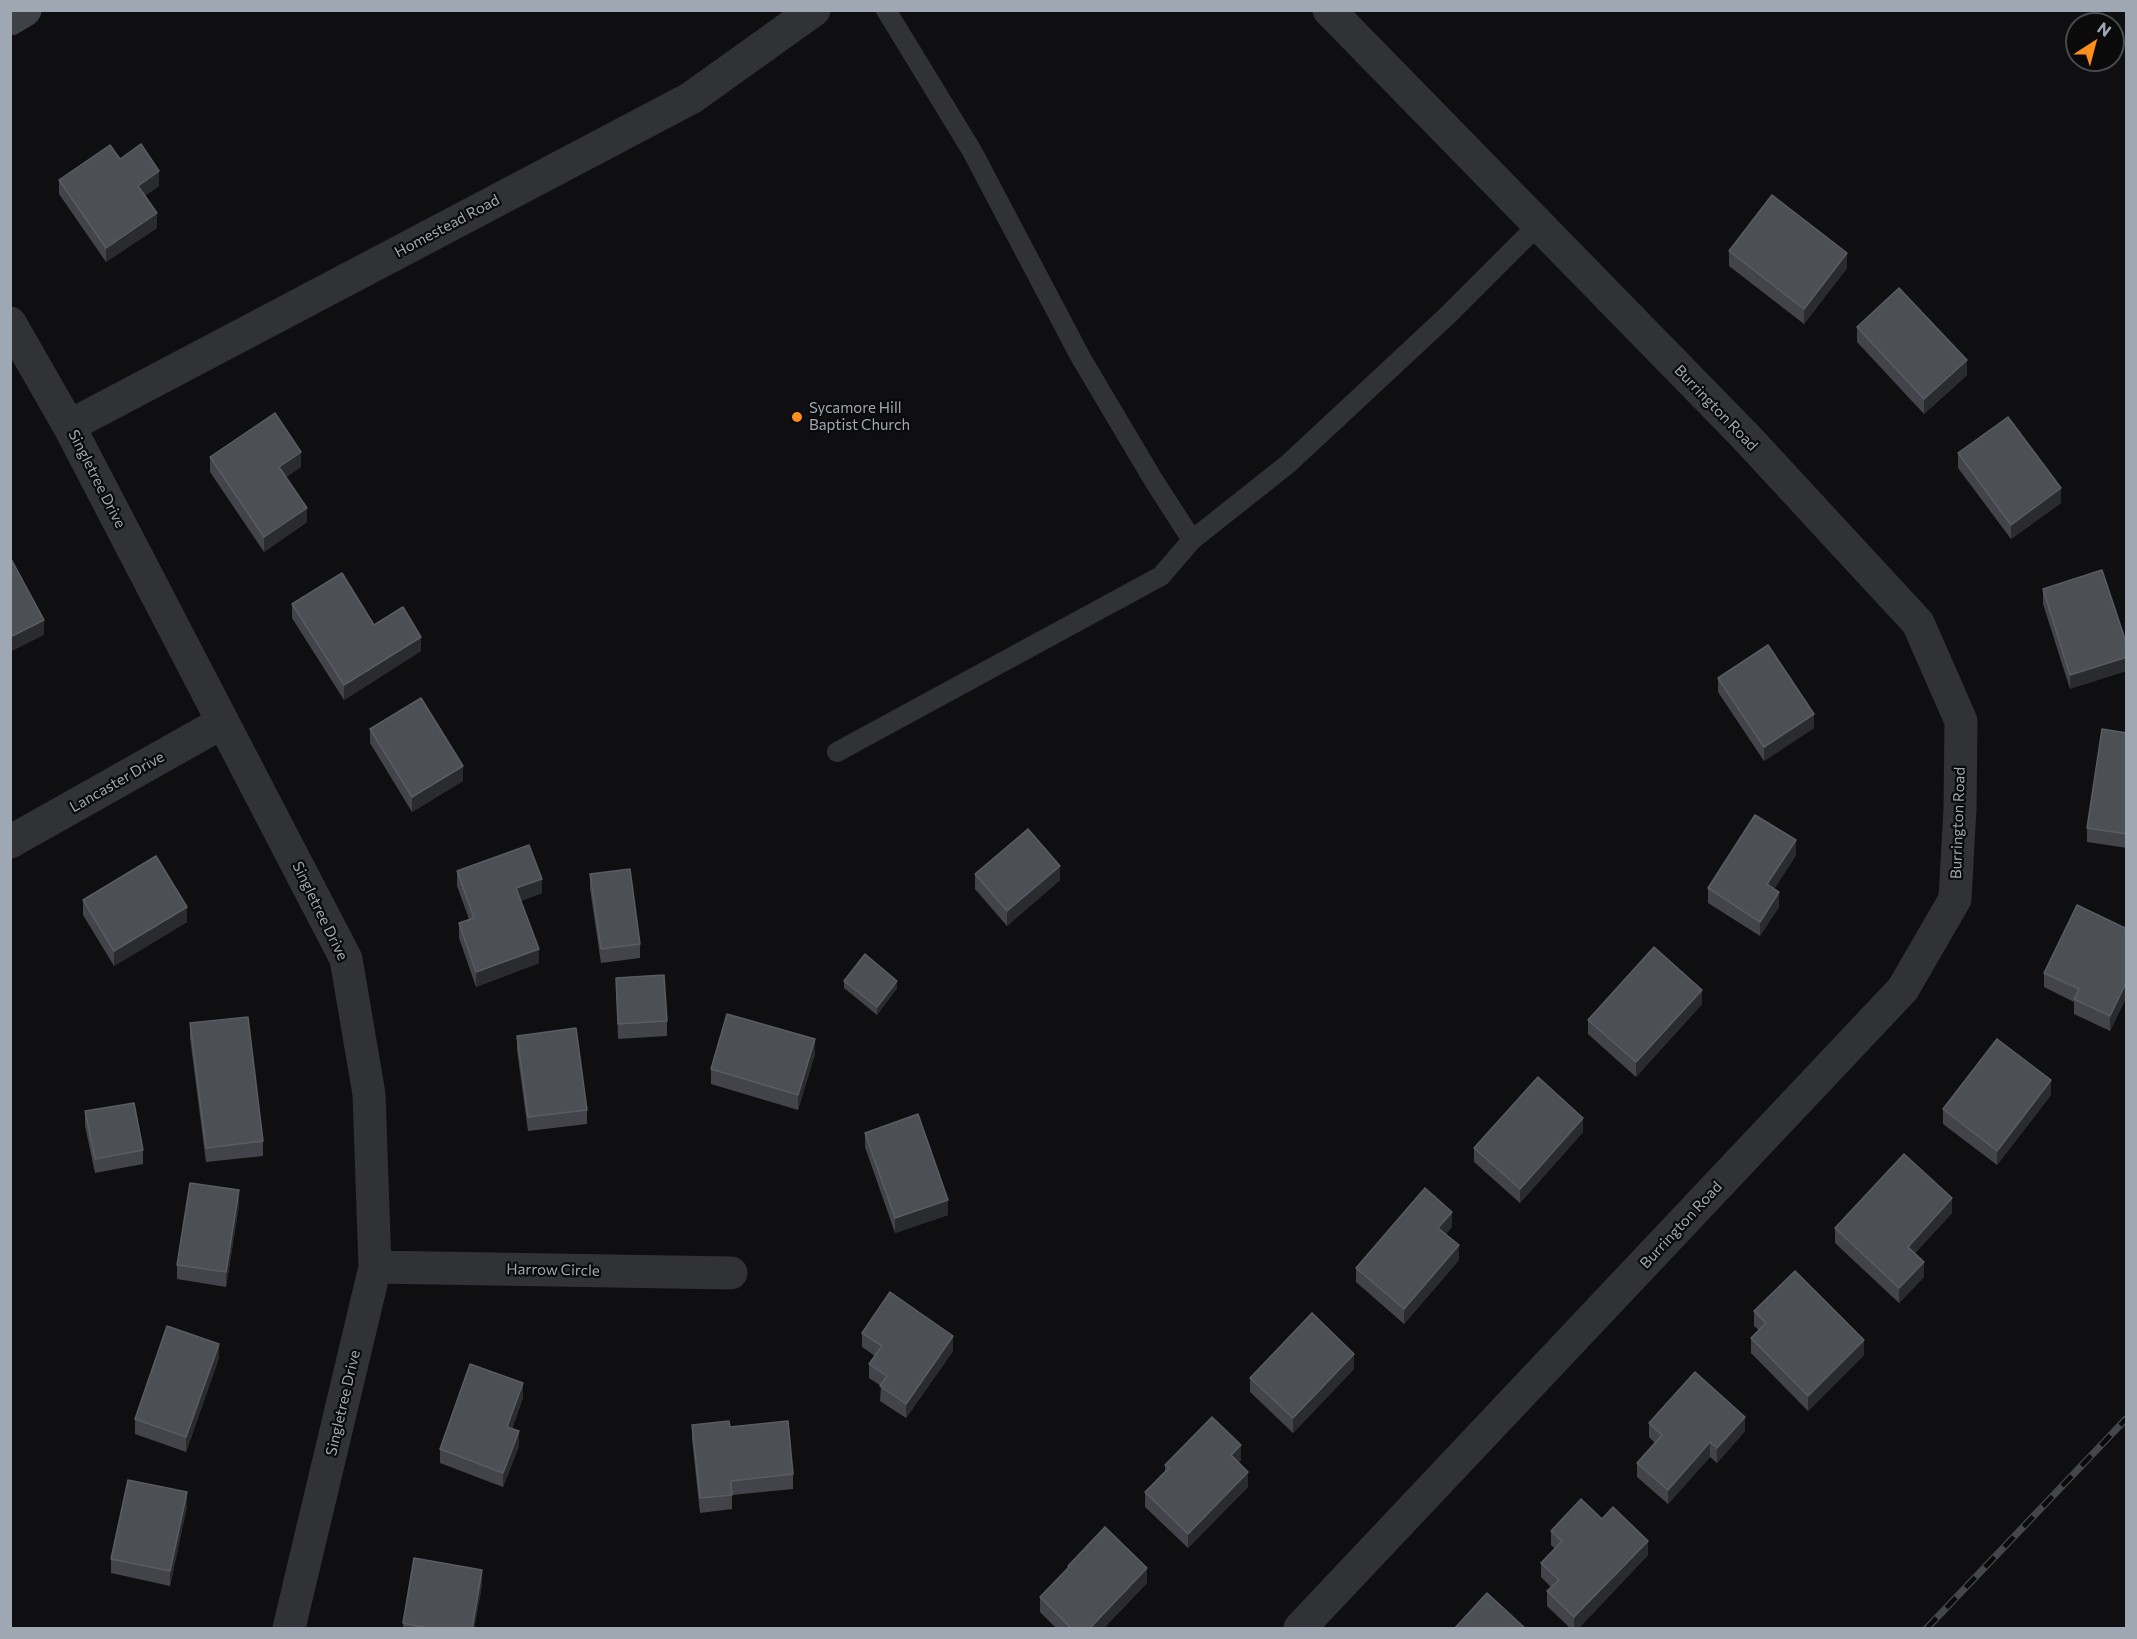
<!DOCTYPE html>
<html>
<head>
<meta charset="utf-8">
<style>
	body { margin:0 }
	#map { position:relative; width:2137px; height:1639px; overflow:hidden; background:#0f0f11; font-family:Commissioner,sans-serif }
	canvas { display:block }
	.frame { position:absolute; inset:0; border:12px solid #9fa8b2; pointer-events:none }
	.north { position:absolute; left:2065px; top:12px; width:60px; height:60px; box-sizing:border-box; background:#0a0a0b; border:2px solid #46494e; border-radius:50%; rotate:36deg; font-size:16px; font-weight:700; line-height:24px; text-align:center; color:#9fa8b2 }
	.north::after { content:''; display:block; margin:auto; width:21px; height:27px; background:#fb8e1c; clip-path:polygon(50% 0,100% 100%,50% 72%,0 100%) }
</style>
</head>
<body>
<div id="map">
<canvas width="2137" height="1639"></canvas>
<div class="frame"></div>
<div class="north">N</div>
</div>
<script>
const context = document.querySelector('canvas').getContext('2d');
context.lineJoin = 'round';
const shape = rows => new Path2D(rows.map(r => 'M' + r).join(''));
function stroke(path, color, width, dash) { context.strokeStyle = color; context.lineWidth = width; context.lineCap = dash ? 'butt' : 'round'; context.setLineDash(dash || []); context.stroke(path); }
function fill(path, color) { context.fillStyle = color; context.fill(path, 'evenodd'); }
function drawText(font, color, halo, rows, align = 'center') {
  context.font = font + ' Commissioner,sans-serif'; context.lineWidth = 4.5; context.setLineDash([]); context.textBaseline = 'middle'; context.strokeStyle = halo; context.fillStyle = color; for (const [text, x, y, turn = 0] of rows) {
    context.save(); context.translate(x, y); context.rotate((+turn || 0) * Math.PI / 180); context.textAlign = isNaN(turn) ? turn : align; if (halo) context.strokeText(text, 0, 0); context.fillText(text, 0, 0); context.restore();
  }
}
stroke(shape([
	[886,10,972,151,1081,358,1154,481,1192,540],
	[837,752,1161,576,1192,540,1288,464,1448,315,1538,225]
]), '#303236', 20);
stroke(shape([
	[10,323,69,426,346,959,369,1094,375,1267,289,1628],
	[69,426,691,98,814,10],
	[10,842,223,722],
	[375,1267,731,1273],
	[1300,1628,1903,989,1955,899,1960,808,1961,721,1918,623,1746,437,1329,10]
]), '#303236', 33);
stroke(shape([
	[10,19,25,10]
]), '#3e4146', 33);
const rail = shape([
	[1927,1628,2126,1419]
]);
stroke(rail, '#43464b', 7);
stroke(rail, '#0a0a0b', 4.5, [14]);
fill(shape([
	[120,159,159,186,144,196,157,228,106,262,59,194,59,180],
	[1729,251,1847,268,1804,324,1729,266],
	[1857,327,1967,375,1924,414,1857,342],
	[1958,453,2061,503,2011,539,1958,468],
	[210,457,301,467,286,477,307,522,264,552,210,472],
	[2102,570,2070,689,2043,604,2043,589],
	[292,604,374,625,421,651,344,700,292,618],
	[1718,678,1814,728,1764,761,1718,692],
	[370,729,463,781,412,812,370,743],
	[2127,733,2127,848,2087,842,2087,828],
	[1796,855,1774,889,1779,907,1760,936,1708,903,1708,888],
	[457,871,542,893,521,901,539,963,476,987,459,938,459,923,469,919,457,886],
	[590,874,640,944,640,958,601,963,590,889],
	[975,874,1060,880,1007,926,975,889],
	[83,900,187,922,114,966,83,915],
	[2127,929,2127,996,2110,1031,2074,1014,2074,1002,2044,987,2044,973],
	[616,978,667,1021,667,1036,618,1039],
	[844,981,897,988,877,1015,844,988],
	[1702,1004,1636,1077,1588,1034,1588,1020],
	[190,1023,263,1141,263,1156,206,1162,190,1038],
	[517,1036,587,1110,587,1124,528,1131,517,1050],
	[815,1054,798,1110,711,1084,711,1069],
	[2051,1095,1997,1165,1943,1124,1943,1109],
	[85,1111,143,1150,143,1164,95,1173,85,1126],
	[1583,1132,1520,1203,1474,1162,1474,1148],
	[865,1133,948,1215,895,1233,865,1147],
	[239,1205,226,1287,177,1279,177,1265],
	[1952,1213,1915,1253,1924,1277,1899,1303,1835,1243,1835,1228],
	[1452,1227,1446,1234,1459,1260,1404,1324,1356,1282,1356,1268],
	[1754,1311,1864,1355,1808,1411,1751,1353,1751,1338,1759,1330,1754,1326],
	[862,1333,953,1351,906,1418,880,1401,881,1386,869,1378,869,1364,875,1356,862,1347],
	[219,1358,186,1452,135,1434,135,1419],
	[1354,1369,1293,1433,1250,1392,1250,1378],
	[523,1398,512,1429,519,1446,503,1487,440,1463,440,1449],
	[1649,1423,1745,1431,1717,1463,1710,1457,1668,1504,1637,1477,1637,1463,1655,1443,1649,1437],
	[692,1425,730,1427,793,1474,793,1489,732,1495,732,1509,700,1513,692,1439],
	[1241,1460,1238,1463,1248,1487,1188,1548,1145,1507,1145,1492,1165,1471,1165,1465],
	[187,1506,170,1586,111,1573,111,1559],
	[1602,1519,1648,1555,1578,1629,1571,1629,1547,1606,1547,1591,1551,1587,1541,1577,1541,1563,1555,1549,1551,1545,1551,1531],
	[1068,1566,1147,1583,1103,1629,1057,1629,1040,1612,1040,1597,1068,1569],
	[482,1585,474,1629,403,1629,403,1623]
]), '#424449');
fill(shape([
	[159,171,159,186,138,201,138,186],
	[157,213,157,228,106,262,106,248],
	[1847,253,1847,268,1804,324,1804,309],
	[1967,360,1967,375,1924,414,1924,399],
	[301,452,301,467,279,482,279,467],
	[2061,488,2061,503,2011,539,2011,525],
	[307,508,307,522,264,552,264,537],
	[44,620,44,635,10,652,10,637],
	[421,637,421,651,344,700,344,685],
	[2127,657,2127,671,2070,689,2070,675],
	[1814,714,1814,728,1764,761,1764,747],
	[463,766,463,781,412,812,412,797],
	[1796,840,1796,855,1767,899,1767,884],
	[1060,866,1060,880,1007,926,1007,911],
	[542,879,542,893,516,903,516,888],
	[1779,892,1779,907,1760,936,1760,922],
	[187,907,187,922,114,966,114,951],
	[539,949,539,963,476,987,476,972],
	[897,981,897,988,877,1015,877,1007],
	[2127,981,2127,996,2110,1031,2110,1016],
	[1702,990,1702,1004,1636,1077,1636,1062],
	[815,1039,815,1054,798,1110,798,1095],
	[2051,1080,2051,1095,1997,1165,1997,1151],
	[1583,1118,1583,1132,1520,1203,1520,1189],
	[239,1190,239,1205,226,1287,226,1272],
	[1952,1198,1952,1213,1908,1261,1908,1247],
	[948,1200,948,1215,895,1233,895,1218],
	[1452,1212,1452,1227,1438,1243,1438,1228],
	[1459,1245,1459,1260,1404,1324,1404,1309],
	[1924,1262,1924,1277,1899,1303,1899,1288],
	[953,1336,953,1351,906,1418,906,1404],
	[1864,1340,1864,1355,1808,1411,1808,1396],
	[219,1344,219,1358,186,1452,186,1437],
	[1354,1354,1354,1369,1293,1433,1293,1418],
	[523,1383,523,1398,507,1442,507,1427],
	[1745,1417,1745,1431,1717,1463,1717,1448],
	[519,1431,519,1446,503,1487,503,1473],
	[1710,1442,1710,1457,1668,1504,1668,1490],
	[1241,1445,1241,1460,1231,1470,1231,1455],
	[1248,1472,1248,1487,1188,1548,1188,1534],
	[187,1492,187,1506,170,1586,170,1571],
	[1648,1541,1648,1555,1578,1629,1574,1629,1574,1617],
	[1147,1568,1147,1583,1103,1629,1089,1629],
	[482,1570,482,1585,474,1629,472,1629]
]), '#292b2e');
const building = shape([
	[141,144,159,171,138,186,157,213,106,248,59,180,110,145,120,159,141,144],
	[1772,195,1847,253,1804,309,1729,251,1772,195],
	[1899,288,1967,360,1924,399,1857,327,1899,288],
	[275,413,301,452,279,467,307,508,264,537,210,457,275,413],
	[2008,417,2061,488,2011,525,1958,453,2008,417],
	[10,557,44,620,10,637,10,557],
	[2102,570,2127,645,2127,657,2070,675,2043,589,2102,570],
	[342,573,374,625,403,607,421,637,344,685,292,604,342,573],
	[1768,645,1814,714,1764,747,1718,678,1768,645],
	[421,698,463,766,412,797,370,729,421,698],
	[2102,729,2127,733,2127,834,2087,828,2102,729],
	[1755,815,1796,840,1767,884,1779,892,1760,922,1708,888,1755,815],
	[1028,829,1060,866,1007,911,975,874,1028,829],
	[529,845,542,879,516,888,539,949,476,972,459,923,474,918,457,871,529,845],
	[156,856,187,907,114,951,83,900,156,856],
	[630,869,640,944,601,949,590,874,630,869],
	[2077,905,2127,929,2127,981,2110,1016,2074,999,2079,989,2044,973,2077,905],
	[1654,947,1702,990,1636,1062,1588,1020,1654,947],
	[865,954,897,981,877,1007,844,981,865,954],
	[664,975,667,1021,618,1024,616,978,664,975],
	[727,1014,815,1039,798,1095,711,1069,727,1014],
	[248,1017,263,1141,206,1148,190,1023,248,1017],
	[576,1028,587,1110,528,1117,517,1036,576,1028],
	[1997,1039,2051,1080,1997,1151,1943,1109,1997,1039],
	[1538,1077,1583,1118,1520,1189,1474,1148,1538,1077],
	[134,1103,143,1150,95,1159,85,1111,134,1103],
	[918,1114,948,1200,895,1218,865,1133,918,1114],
	[1904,1154,1952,1198,1908,1247,1924,1262,1899,1288,1835,1228,1904,1154],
	[190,1183,239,1190,226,1272,177,1265,190,1183],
	[1425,1188,1452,1212,1438,1228,1459,1245,1404,1309,1356,1268,1425,1188],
	[1795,1271,1864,1340,1808,1396,1751,1338,1766,1323,1754,1311,1795,1271],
	[890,1292,953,1336,906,1404,880,1386,887,1376,869,1364,882,1346,862,1333,890,1292],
	[1312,1313,1354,1354,1293,1418,1250,1378,1312,1313],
	[167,1326,219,1344,186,1437,135,1419,167,1326],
	[470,1364,523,1383,507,1427,519,1431,503,1473,440,1449,470,1364],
	[1695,1372,1745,1417,1717,1448,1710,1442,1668,1490,1637,1463,1662,1435,1649,1423,1695,1372],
	[1212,1417,1241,1445,1231,1455,1248,1472,1188,1534,1145,1492,1169,1468,1165,1465,1212,1417],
	[729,1421,730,1427,788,1421,793,1474,731,1481,732,1495,700,1498,692,1425,729,1421],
	[128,1480,187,1492,170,1571,111,1559,128,1480],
	[1581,1499,1602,1519,1613,1507,1648,1541,1574,1617,1547,1591,1559,1580,1541,1563,1562,1541,1551,1531,1581,1499],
	[1105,1527,1147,1568,1089,1629,1072,1629,1040,1597,1069,1567,1068,1566,1105,1527],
	[414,1558,482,1570,472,1629,432,1629,403,1623,414,1558],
	[1487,1593,1526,1629,1454,1629,1487,1593]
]);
fill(building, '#4c4f54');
stroke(building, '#595d63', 1.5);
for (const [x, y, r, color] of [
	[797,417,6,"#fb8e1c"]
]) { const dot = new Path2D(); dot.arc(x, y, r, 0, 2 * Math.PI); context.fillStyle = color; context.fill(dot); stroke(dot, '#0a0a0b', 2); }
drawText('15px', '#9fa8b2', '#0a0a0b', [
	["Homestead Road",447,226,-28],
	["Burrington Road",1716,408,46],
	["Singletree Drive",97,479,63],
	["Lancaster Drive",117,782,-30],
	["Burrington Road",1958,823,-88],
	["Singletree Drive",320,911,64],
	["Burrington Road",1681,1225,-47],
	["Harrow Circle",553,1270,1],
	["Singletree Drive",343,1403,-77]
]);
drawText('15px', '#9fa8b2', '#0a0a0b', [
	["Sycamore Hill",809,408],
	["Baptist Church",809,425]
], 'left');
</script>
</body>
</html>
